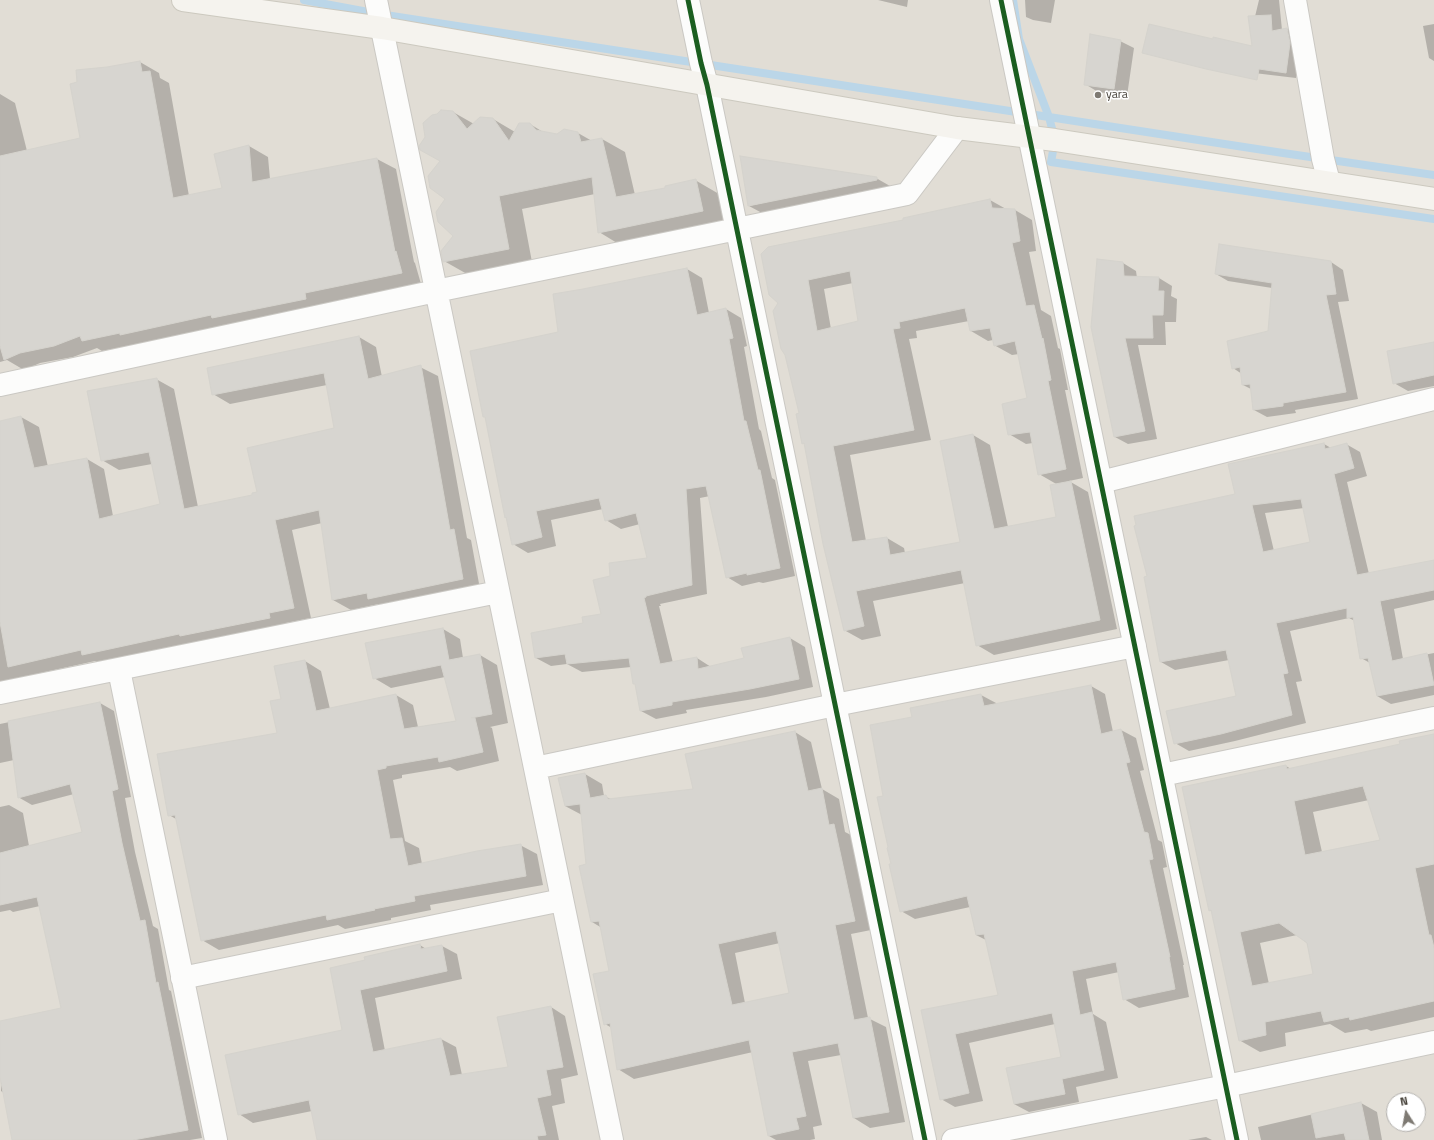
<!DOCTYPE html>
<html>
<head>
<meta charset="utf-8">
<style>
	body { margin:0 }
	#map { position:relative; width:1434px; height:1140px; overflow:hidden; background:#edece7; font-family:"Titillium Web",sans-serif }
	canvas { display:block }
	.north { position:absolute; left:1386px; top:1092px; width:40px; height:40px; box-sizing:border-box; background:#fff; border:1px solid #b3b1ae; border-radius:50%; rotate:349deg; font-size:11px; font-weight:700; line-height:16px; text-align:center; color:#423d35 }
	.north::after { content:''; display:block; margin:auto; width:14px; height:18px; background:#7e7a73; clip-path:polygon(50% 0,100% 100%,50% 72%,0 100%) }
</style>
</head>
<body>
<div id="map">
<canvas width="1434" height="1140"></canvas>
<div class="north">N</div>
</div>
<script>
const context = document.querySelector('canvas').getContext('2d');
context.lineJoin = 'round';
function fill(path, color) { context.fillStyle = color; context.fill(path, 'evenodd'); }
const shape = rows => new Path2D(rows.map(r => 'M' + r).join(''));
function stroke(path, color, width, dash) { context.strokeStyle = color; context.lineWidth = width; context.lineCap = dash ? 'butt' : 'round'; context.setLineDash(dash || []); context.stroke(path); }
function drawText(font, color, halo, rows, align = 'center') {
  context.font = font + ' "Titillium Web",sans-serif'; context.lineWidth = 3; context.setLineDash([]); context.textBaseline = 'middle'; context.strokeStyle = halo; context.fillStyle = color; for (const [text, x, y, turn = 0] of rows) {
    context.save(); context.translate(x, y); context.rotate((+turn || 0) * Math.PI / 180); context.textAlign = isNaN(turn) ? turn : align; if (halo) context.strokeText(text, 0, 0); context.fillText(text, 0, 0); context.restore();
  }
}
fill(shape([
	[0,0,1434,0,1434,1140,0,1140],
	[1394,1100,1418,1100,1418,1124,1394,1124]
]), '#e1ddd5');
fill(shape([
	[878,0,908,0,907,7],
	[1025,0,1055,0,1051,23,1033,20,1026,17],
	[1259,0,1279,0,1282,30,1287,29,1298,35,1300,50,1296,78,1254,73,1253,47,1251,33],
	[1434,24,1434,61,1429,58,1423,26],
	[1120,41,1134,48,1127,96,1098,92,1085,84],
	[140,62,159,73,160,78,169,83,189,196,223,189,249,146,268,157,270,179,377,159,396,169,414,262,415,263,421,284,323,304,324,309,102,351,97,348,73,357,40,363,24,370,7,360,0,362,0,94,15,103,27,151,81,139,107,68],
	[453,112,474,124,493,119,515,132,530,124,543,132,558,135,578,133,592,141,602,139,625,152,635,195,667,189,695,180,719,194,725,224,622,246,599,232,595,194,522,209,532,262,467,274,444,261,454,236,447,198,441,161],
	[876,178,890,186,890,187,762,213,749,206],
	[990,200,1006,209,1015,210,1032,220,1036,251,1029,252,1041,310,1051,316,1058,348,1060,349,1068,390,1065,390,1083,478,1069,481,1088,492,1117,629,994,655,977,645,965,583,873,601,881,636,862,640,844,630,806,444,803,443,801,414,779,303,770,294,904,220],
	[853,283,859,322,831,329,824,289],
	[969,321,971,331,988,341,993,340,994,345,1012,355,1019,354,1028,399,1009,434,1026,444,1033,443,1039,474,1058,485,1058,518,1008,527,990,445,973,435,941,441,961,543,905,553,904,548,887,538,866,541,850,455,931,440,909,339,917,338,916,331],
	[1097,261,1123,263,1136,271,1137,278,1159,278,1172,286,1171,296,1177,299,1176,322,1165,322,1166,345,1138,345,1157,439,1128,444,1115,437],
	[1331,262,1343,270,1349,301,1338,302,1358,399,1295,410,1296,413,1267,417,1254,410,1251,389,1243,385,1242,374,1233,368,1269,332,1272,288,1228,281,1216,274],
	[687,269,702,278,709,313,726,309,741,318,747,346,744,347,759,429,761,431,772,478,775,480,795,576,763,583,759,582,742,586,727,577,710,496,700,498,707,594,660,604,661,606,659,606,673,663,697,658,711,667,745,659,790,638,805,647,813,687,766,697,686,710,687,713,656,719,641,711,636,684,631,667,582,672,567,664,551,666,536,658,585,624,602,615,611,577,648,559,640,524,621,529,606,520,603,509,551,520,556,546,528,553,513,544,507,518,506,517,486,418,484,416,559,332],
	[359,337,376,347,382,377,420,367,438,376,467,538,471,540,480,589,386,608,379,604,351,610,333,600,322,523,292,530,311,618,286,623,287,627,100,664,95,661,0,682,0,422,21,417,39,427,48,467,87,459,104,469,113,516,161,505,152,464,119,470,102,460,156,379,174,389,198,507,253,496,336,429,327,385,230,404,213,394],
	[1434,343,1434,386,1408,391,1394,383],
	[1324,444,1331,448,1346,444,1360,452,1367,476,1347,482,1369,574,1434,561,1434,600,1394,609,1403,659,1434,653,1434,695,1391,704,1377,696,1370,663,1361,658,1355,621,1349,618,1290,631,1302,681,1296,682,1306,723,1235,741,1189,751,1175,743,1237,696,1229,660,1175,670,1161,662,1237,495],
	[1304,508,1311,543,1274,551,1265,513],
	[443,629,460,639,463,658,480,655,497,665,508,723,490,727,492,728,499,761,457,771,450,767,402,775,402,778,393,780,405,841,419,848,422,864,520,845,537,854,543,885,430,905,431,910,391,918,391,920,345,929,338,925,219,950,202,940,176,819,169,815,278,733,282,700,305,661,321,671,330,709,396,695,413,705,418,727,457,721,445,677,391,688,374,678],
	[1091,686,1105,694,1113,732,1121,730,1136,738,1144,770,1140,771,1158,840,1162,842,1167,867,1163,868,1184,965,1183,965,1189,997,1139,1008,1124,999,1119,972,1086,979,1093,1014,1106,1022,1118,1078,1076,1087,1079,1102,1029,1112,1014,1104,1063,1058,1055,1024,969,1043,983,1101,955,1107,941,1099,922,1011,999,995,986,940,976,935,970,907,915,919,901,911,892,865,884,796,913,718,981,695,996,703,996,705],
	[100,703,114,711,131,797,125,798,135,852,153,926,158,929,169,990,171,991,202,1138,190,1140,13,1140,4,1093,1,1091,0,1022,62,1009,40,906,13,912,10,910,0,912,0,807,9,805,23,813,29,846,83,832,74,794,32,805,18,797,14,760,0,763,0,724],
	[795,732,811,742,822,789,839,799,845,832,851,835,871,930,851,934,868,1018,886,1027,905,1122,870,1128,854,1118,841,1055,808,1061,822,1125,813,1127,815,1139,810,1140,776,1140,769,1136,753,1052,634,1079,618,1069,612,1028,605,1024,610,971,602,928,592,922,582,815,565,806,585,774,602,784,604,796,611,799,694,790],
	[780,943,790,993,745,1003,735,953],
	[1434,735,1434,1017,1371,1031,1367,1029,1345,1033,1330,1024,1285,1033,1286,1046,1260,1052,1239,1040,1212,912,1210,910,1286,766,1291,769,1401,745],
	[1369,800,1381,840,1322,852,1313,812],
	[1297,935,1307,943,1314,975,1269,984,1260,943],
	[420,945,426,949,442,946,457,954,462,979,375,998,385,1051,441,1039,456,1047,462,1075,510,1068,551,1007,565,1016,578,1075,561,1079,565,1103,552,1106,559,1140,318,1140,312,1111,253,1123,239,1114,343,1031,366,961],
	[1361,1103,1377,1112,1382,1140,1261,1140,1258,1127],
	[1206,1137,1212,1140,1188,1140]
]), '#0003');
stroke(shape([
	[304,0,379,14,1283,153,1434,175],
	[1013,0,1019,39,1049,117,1055,140,1051,162,1434,219]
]), '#bbd6e8', 8);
const building = shape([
	[1271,15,1272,31,1287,28,1290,43,1286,73,1259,69,1257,80,1206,69,1142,53,1149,24,1213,39,1213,37,1252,46,1248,16,1271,15],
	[1090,34,1121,40,1114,89,1084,85,1090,34],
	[140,61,142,72,150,71,173,198,222,188,214,154,249,145,252,182,377,158,395,252,396,251,402,273,305,293,306,299,212,318,211,315,120,335,120,333,82,341,80,336,54,346,20,353,4,360,0,346,0,156,80,138,70,84,77,82,76,70,107,67,140,61],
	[441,110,453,111,467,129,480,117,493,118,509,141,519,123,530,123,536,130,557,134,564,129,578,132,581,142,602,138,616,197,665,188,665,186,696,179,703,211,598,233,592,177,499,196,509,249,443,262,441,251,453,236,438,222,436,212,445,199,430,188,428,176,440,161,420,150,419,146,425,137,423,123,432,115,437,114,441,110],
	[740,156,877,177,877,180,748,206,740,156],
	[990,199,992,208,1015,209,1020,241,1012,243,1026,306,1034,305,1042,339,1043,338,1051,380,1048,381,1066,469,1038,475,1030,432,1008,435,1002,404,1027,398,1015,341,994,346,990,328,970,331,965,308,899,322,900,328,893,329,914,430,833,446,852,542,887,537,890,555,960,542,940,441,973,434,994,529,1056,517,1050,485,1071,481,1100,620,976,646,961,570,856,591,864,626,844,631,823,544,804,443,802,444,796,414,799,413,785,355,781,349,773,311,778,303,769,295,761,254,768,247,903,220,903,218,990,199],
	[850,271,858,321,817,331,808,280,850,271],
	[1219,244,1331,261,1336,294,1326,295,1346,392,1283,403,1283,406,1253,410,1250,384,1242,385,1240,367,1232,369,1227,341,1268,331,1272,283,1215,274,1219,244],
	[1097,259,1123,262,1124,276,1159,277,1158,291,1164,291,1163,315,1152,315,1153,338,1125,338,1145,431,1114,437,1091,327,1097,259],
	[687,268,697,315,726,308,733,338,729,339,744,421,746,421,758,470,760,470,780,568,747,575,747,573,726,578,706,486,686,489,692,585,646,596,646,597,644,598,660,664,697,657,698,669,744,658,741,648,790,637,799,679,750,689,672,702,672,705,640,711,635,684,633,684,629,658,567,664,565,654,535,658,531,633,583,623,582,617,601,614,593,580,610,576,609,563,647,558,636,513,605,521,599,498,536,511,542,537,512,545,506,517,505,518,485,417,483,417,470,351,558,332,553,294,583,289,687,268],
	[359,336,368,379,421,365,450,530,454,529,463,579,368,599,367,593,332,600,319,510,275,520,294,608,269,613,270,618,180,636,179,634,82,655,81,650,8,667,0,622,0,421,21,416,34,468,87,458,99,519,160,504,149,452,101,461,87,391,157,378,184,509,252,495,252,493,257,492,247,448,334,428,324,373,212,395,207,368,359,336],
	[1434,342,1434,375,1393,384,1387,351,1434,342],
	[1324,443,1325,449,1347,443,1354,468,1334,474,1357,575,1434,560,1434,590,1380,601,1392,661,1427,653,1434,685,1377,696,1368,658,1360,659,1353,617,1347,618,1347,608,1276,623,1288,673,1283,674,1292,715,1221,734,1174,744,1166,711,1236,696,1226,650,1160,662,1144,577,1147,576,1134,526,1136,525,1134,516,1235,494,1228,464,1324,443],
	[1301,499,1310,542,1263,552,1252,505,1301,499],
	[443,628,449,660,480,654,492,714,471,718,475,718,483,752,439,762,438,757,386,766,386,768,377,770,390,839,402,838,408,866,477,851,521,844,526,876,414,896,415,901,374,909,375,910,327,920,326,915,201,941,175,815,168,816,157,754,277,733,270,701,281,699,274,666,305,660,316,711,396,694,404,729,456,721,441,665,373,679,365,643,443,628],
	[1091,685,1101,734,1121,729,1130,762,1126,763,1144,832,1148,833,1153,859,1149,860,1170,957,1169,957,1175,989,1123,1000,1116,962,1072,971,1080,1015,1092,1012,1104,1070,1062,1079,1065,1094,1014,1104,1006,1068,1061,1057,1052,1013,955,1034,969,1093,940,1100,921,1010,998,995,984,934,976,935,967,896,900,912,889,864,891,864,887,848,888,847,877,797,883,796,870,725,912,717,910,708,981,694,984,706,1091,685],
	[100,702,118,789,112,791,122,843,140,921,145,920,156,983,158,982,188,1130,133,1140,12,1140,0,1077,0,1021,61,1008,37,897,0,905,0,853,82,832,70,784,18,798,8,721,100,702],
	[795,731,808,791,822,788,829,825,834,824,855,921,835,925,854,1020,870,1017,889,1112,853,1118,838,1043,792,1052,806,1116,796,1118,799,1129,768,1136,749,1040,617,1070,610,1023,604,1025,593,974,609,971,599,921,591,922,579,866,586,864,580,804,565,806,558,778,585,773,590,798,606,795,608,799,693,789,685,754,795,731],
	[776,931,789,993,732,1005,718,944,776,931],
	[1434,734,1434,864,1415,868,1429,935,1431,935,1434,948,1434,1001,1350,1020,1349,1017,1324,1022,1321,1011,1265,1022,1266,1035,1239,1041,1211,910,1209,911,1182,787,1286,765,1287,769,1400,744,1399,741,1434,734],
	[1363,786,1380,840,1305,855,1294,801,1363,786],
	[1279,923,1307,943,1313,974,1252,986,1240,932,1279,923],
	[420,944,421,949,442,945,447,971,360,990,373,1052,441,1038,450,1076,508,1067,497,1017,551,1006,563,1067,546,1070,551,1095,537,1098,546,1135,537,1136,538,1140,317,1140,309,1100,238,1115,225,1055,342,1030,330,968,365,960,364,957,420,944],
	[1361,1102,1369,1140,1346,1140,1344,1133,1316,1138,1311,1114,1361,1102]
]);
fill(building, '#d7d5d0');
stroke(building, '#d5d3cd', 1);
const street = shape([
	[376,0,612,1140],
	[688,0,701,63,707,85,925,1140],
	[1001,0,1237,1140],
	[1295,0,1323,159,1329,182],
	[0,385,436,291,907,194,957,128],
	[1101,482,1434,399],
	[119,670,216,1140],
	[0,693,498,592],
	[535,768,835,705,1135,646],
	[1162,775,1434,718],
	[182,978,562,900],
	[953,1140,1226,1086,1434,1042]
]);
const secondary = shape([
	[183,0,382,28,957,128,1055,140,1434,199]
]);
stroke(street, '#cac8c3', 24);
stroke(secondary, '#ccc9bf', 24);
stroke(street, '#fcfcfb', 22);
stroke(secondary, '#f5f3ee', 22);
stroke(shape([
	[688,0,701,63,707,85,925,1140],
	[1001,0,1237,1140]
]), '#1b5e20', 5);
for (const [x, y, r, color] of [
	[1098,95,4,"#7e7a73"]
]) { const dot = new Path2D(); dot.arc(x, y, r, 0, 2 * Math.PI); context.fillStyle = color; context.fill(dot); stroke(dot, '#fff', 1.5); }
drawText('12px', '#423d35', '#fff', [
	["yara",1106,95]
], 'left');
</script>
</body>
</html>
